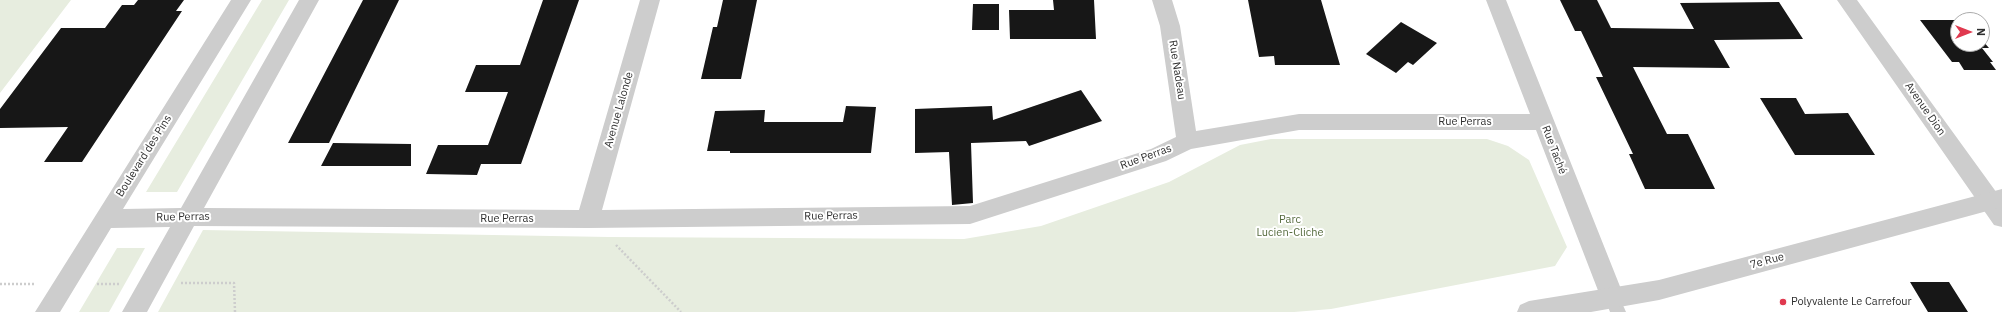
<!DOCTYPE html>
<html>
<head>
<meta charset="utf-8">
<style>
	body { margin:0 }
	#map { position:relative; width:2002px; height:312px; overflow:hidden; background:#fff; font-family:"IBM Plex Sans",sans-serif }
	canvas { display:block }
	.north { position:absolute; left:1950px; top:12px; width:40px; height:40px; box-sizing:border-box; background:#fff; border:1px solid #acacac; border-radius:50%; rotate:90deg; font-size:11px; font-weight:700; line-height:16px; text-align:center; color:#303030 }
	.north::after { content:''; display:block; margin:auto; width:14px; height:18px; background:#e0394f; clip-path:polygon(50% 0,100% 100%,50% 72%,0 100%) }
</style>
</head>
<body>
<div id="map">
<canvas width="2002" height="312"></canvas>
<div class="north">N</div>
</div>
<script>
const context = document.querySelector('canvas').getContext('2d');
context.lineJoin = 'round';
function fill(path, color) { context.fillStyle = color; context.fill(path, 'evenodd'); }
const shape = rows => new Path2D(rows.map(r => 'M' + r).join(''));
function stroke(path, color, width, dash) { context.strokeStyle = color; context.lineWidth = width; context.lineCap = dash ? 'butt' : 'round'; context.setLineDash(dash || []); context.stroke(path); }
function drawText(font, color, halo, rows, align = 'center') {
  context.font = font + ' "IBM Plex Sans",sans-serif'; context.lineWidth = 4; context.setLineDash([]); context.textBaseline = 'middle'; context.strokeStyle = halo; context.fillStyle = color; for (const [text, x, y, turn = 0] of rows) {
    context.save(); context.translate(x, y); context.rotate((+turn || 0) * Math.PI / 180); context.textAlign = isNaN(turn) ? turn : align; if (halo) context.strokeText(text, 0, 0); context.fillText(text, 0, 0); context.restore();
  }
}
fill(shape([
	[0,0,71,0,0,93],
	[262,0,289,0,177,192,146,192],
	[1271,139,1487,139,1508,146,1529,160,1567,247,1555,266,1331,309,1294,312,158,312,203,230,609,237,964,239,1041,226,1169,182,1240,145],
	[117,248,145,248,109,312,79,312]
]), '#e7eddf');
fill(shape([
	[138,0,184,0,176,11,182,11,82,162,44,162,68,127,0,128,0,109,61,28,105,28,122,5,134,5],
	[363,0,399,0,329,143,288,143],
	[543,0,579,0,521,164,481,164,477,175,426,174,438,145,488,145,508,92,465,92,476,65,520,65],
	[723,0,757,0,741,79,701,79,713,27,717,27],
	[1053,0,1094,0,1096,39,1010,39,1009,10,1054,10],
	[1248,0,1321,0,1340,65,1275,65,1274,56,1259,57],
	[1560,0,1597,0,1611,28,1694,29,1680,3,1779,2,1803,39,1714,40,1730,68,1633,67,1667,134,1688,134,1715,189,1645,189,1629,154,1633,154,1596,77,1603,77,1581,31,1575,31],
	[973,4,999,4,999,30,972,30],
	[1920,20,1966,20,1958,20,1958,44,1982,44,1982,40,1989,48,1982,48,1993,62,1990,62,1996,70,1964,70,1959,62,1952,62],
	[1401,22,1437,43,1413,65,1408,62,1396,73,1366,54],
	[1081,90,1102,121,1029,146,1026,141,971,143,973,203,952,205,949,152,915,153,915,109,992,106,993,120],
	[1760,98,1796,98,1805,114,1848,113,1875,155,1795,155],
	[846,106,876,107,871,153,730,153,730,151,707,151,715,111,765,110,764,122,843,122],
	[333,143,411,144,411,166,321,166],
	[1910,282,1949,282,1968,312,1928,312]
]), '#171717');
stroke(shape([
	[616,245,681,312],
	[181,283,234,283,235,312],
	[0,284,34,284],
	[97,284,120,284]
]), '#cdcdcd', 2.5, [2, 2]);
fill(shape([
	[1613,292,1618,294,1626,312,1610,312,1605,299,1608,294,1613,292]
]), '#cdcdcd');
fill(shape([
	[231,0,251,0,123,209,181,208,299,0,319,0,204,208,579,210,640,0,660,0,602,210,970,206,1151,149,1176,137,1160,26,1152,0,1172,0,1180,26,1196,131,1299,114,1530,114,1486,0,1506,0,1625,299,1622,306,1613,309,1604,306,1536,130,1299,130,1191,149,1166,161,970,224,588,228,194,226,147,312,122,312,170,227,111,228,60,312,35,312,231,0],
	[1837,0,1857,0,2002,200,2002,227,1994,225,1837,0]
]), '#cdcdcd');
fill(shape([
	[2002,189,2002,207,1659,300,1591,312,1517,312,1520,305,1529,301,1659,280,2002,189]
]), '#cdcdcd');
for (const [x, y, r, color] of [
	[1783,302,4,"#e0394f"]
]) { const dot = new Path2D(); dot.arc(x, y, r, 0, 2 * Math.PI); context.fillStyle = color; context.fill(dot); stroke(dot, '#fff', 1.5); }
drawText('11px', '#303030', '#fff', [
	["Rue Nadeau",1177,70,81],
	["Avenue Dion",1925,109,55],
	["Avenue Lalonde",619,110,-74],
	["Rue Perras",1465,122],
	["Rue Taché",1554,150,69],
	["Boulevard des Pins",144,156,-58],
	["Rue Perras",1146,157,-20],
	["Rue Perras",831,216,-1],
	["Rue Perras",183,217,-1],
	["Rue Perras",507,219],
	["7e Rue",1767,261,-15]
]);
drawText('11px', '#566b3e', '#fff', [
	["Parc",1290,220],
	["Lucien-Cliche",1290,233]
]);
drawText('11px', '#303030', '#fff', [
	["Polyvalente Le Carrefour",1791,302]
], 'left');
</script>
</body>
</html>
